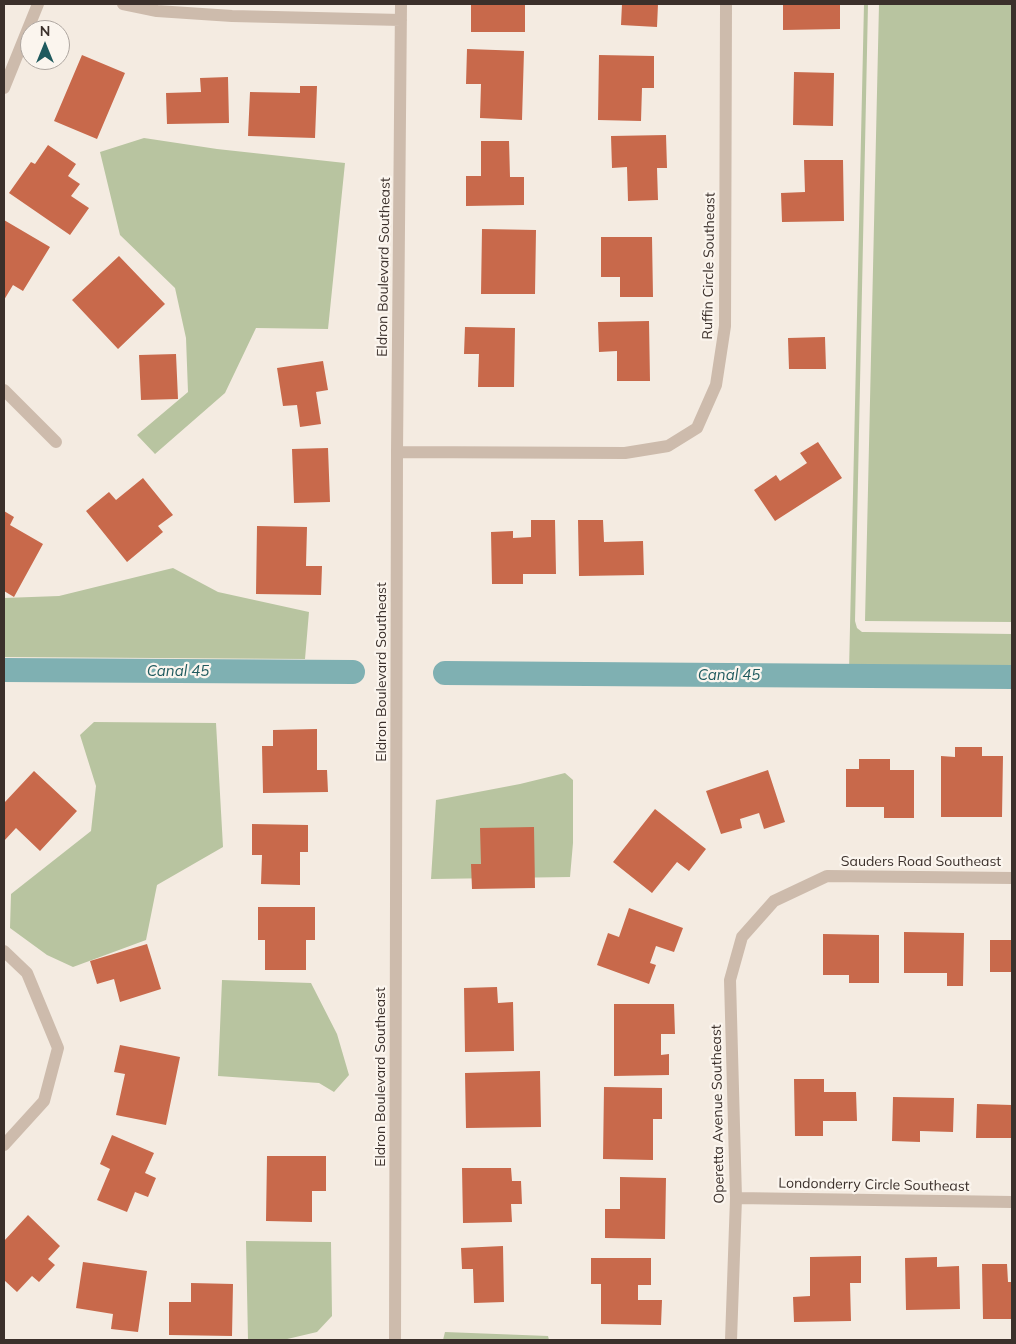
<!DOCTYPE html>
<html>
<head>
<meta charset="utf-8">
<style>
	body { margin:0 }
	#map { position:relative; width:1016px; height:1344px; overflow:hidden; background:#f4ebe1; font-family:Mulish,sans-serif }
	canvas { display:block }
	.frame { position:absolute; inset:0; border:5px solid #3b302b; pointer-events:none }
	.north { position:absolute; left:20px; top:20px; width:50px; height:50px; box-sizing:border-box; background:#fbf5ee; border:1px solid #aea6a0; border-radius:50%; rotate:0deg; font-size:14px; font-weight:700; line-height:20px; text-align:center; color:#3b302b }
	.north::after { content:''; display:block; margin:auto; width:18px; height:22px; background:#1f5a5e; clip-path:polygon(50% 0,100% 100%,50% 72%,0 100%) }
</style>
</head>
<body>
<div id="map">
<canvas width="1016" height="1344"></canvas>
<div class="frame"></div>
<div class="north">N</div>
</div>
<script>
const context = document.querySelector('canvas').getContext('2d');
context.lineJoin = 'round';
function fill(path, color) { context.fillStyle = color; context.fill(path, 'evenodd'); }
const shape = rows => new Path2D(rows.map(r => 'M' + r).join(''));
function stroke(path, color, width, dash) { context.strokeStyle = color; context.lineWidth = width; context.lineCap = dash ? 'butt' : 'round'; context.setLineDash(dash || []); context.stroke(path); }
function drawText(font, color, halo, rows, align = 'center') {
  context.font = font + ' Mulish,sans-serif'; context.lineWidth = 4.5; context.setLineDash([]); context.textBaseline = 'middle'; context.strokeStyle = halo; context.fillStyle = color; for (const [text, x, y, turn = 0] of rows) {
    context.save(); context.translate(x, y); context.rotate((+turn || 0) * Math.PI / 180); context.textAlign = isNaN(turn) ? turn : align; if (halo) context.strokeText(text, 0, 0); context.fillText(text, 0, 0); context.restore();
  }
}
fill(shape([
	[864,4,868,4,855,621,857,628,862,632,865,632,1012,634,1012,675,849,671],
	[879,4,1012,4,1012,622,865,621],
	[144,138,217,149,345,163,328,329,256,328,225,393,155,454,137,435,188,392,186,338,175,288,120,235,100,152],
	[173,568,218,592,309,612,305,659,4,657,4,598,59,596],
	[94,722,216,723,223,847,157,885,146,940,73,967,47,955,10,928,11,894,91,831,96,786,80,735],
	[565,773,573,780,573,843,570,877,431,879,436,800,520,784],
	[222,980,311,983,337,1034,349,1075,334,1092,319,1083,218,1076],
	[246,1241,331,1242,332,1316,317,1332,283,1340,248,1340],
	[445,1332,548,1336,549,1340,443,1340]
]), '#b8c4a0');
stroke(shape([
	[4,670,353,672],
	[445,673,1012,677]
]), '#7fb0b2', 24);
fill(shape([
	[471,4,525,4,525,32,471,32],
	[622,4,658,4,657,27,621,25],
	[783,4,840,4,840,29,783,30],
	[467,49,524,51,522,120,480,118,481,84,466,84],
	[82,55,125,73,97,139,54,121],
	[599,55,654,56,654,88,642,88,641,121,598,120],
	[794,72,834,73,833,126,793,125],
	[228,77,229,123,167,124,166,93,201,92,200,78],
	[300,86,317,86,315,138,248,136,250,92,300,93],
	[666,135,667,168,657,168,658,200,628,201,627,167,612,168,611,136],
	[481,141,509,141,510,177,524,177,524,205,466,206,466,176,481,176],
	[48,145,76,164,68,176,80,184,71,196,89,208,70,235,9,193,31,162,35,164],
	[804,160,843,160,844,221,782,222,781,193,805,192],
	[4,220,50,247,23,291,13,285,4,300],
	[482,229,536,230,535,294,481,294],
	[601,237,652,237,653,297,620,297,620,277,601,277],
	[119,256,165,304,118,349,72,300],
	[649,321,650,381,617,381,617,351,599,352,598,322],
	[465,327,515,328,514,387,478,387,479,354,464,354],
	[825,337,826,369,789,369,788,338],
	[176,354,178,399,141,400,139,355],
	[323,361,328,390,316,392,321,424,300,427,297,405,283,406,277,368],
	[818,442,842,478,775,521,754,490,776,475,780,481,807,463,800,453],
	[328,448,330,502,294,503,292,449],
	[143,478,173,515,158,526,163,532,127,562,86,511,109,492,116,500],
	[4,511,14,517,10,525,43,544,14,597,4,591],
	[531,520,555,520,556,574,523,574,523,584,492,584,491,532,513,531,513,538,531,537],
	[578,520,603,520,604,542,643,541,644,575,579,576],
	[257,526,307,527,306,566,322,566,321,595,256,594],
	[317,729,317,770,327,770,328,792,263,793,262,746,273,746,273,730],
	[955,747,982,747,982,756,1003,756,1002,817,941,817,941,756,955,757],
	[859,759,890,759,890,770,914,770,914,818,884,818,884,807,846,807,846,769,859,769],
	[768,770,785,822,764,829,759,813,740,819,742,828,721,834,706,791],
	[34,771,77,811,40,851,16,828,4,841,4,803],
	[655,809,706,849,689,871,677,862,652,893,613,862],
	[252,824,308,825,308,852,300,852,300,885,261,884,262,855,252,855],
	[534,827,535,888,472,889,471,864,481,864,480,828],
	[258,907,315,907,315,940,306,940,306,970,265,970,265,940,258,940],
	[629,908,683,928,674,952,656,946,650,963,656,965,649,984,597,965,608,933,619,937],
	[904,932,964,933,963,986,947,986,947,973,904,973],
	[823,934,879,935,879,983,849,983,849,975,823,975],
	[990,940,1012,940,1012,972,990,972],
	[147,944,161,989,120,1002,114,979,97,984,90,961],
	[497,987,498,1003,513,1002,514,1051,465,1052,464,988],
	[614,1004,674,1004,675,1034,661,1034,661,1055,669,1054,669,1075,614,1076],
	[120,1045,180,1057,166,1125,116,1115,125,1074,114,1072],
	[540,1071,541,1127,466,1128,465,1073],
	[794,1079,824,1079,824,1092,856,1092,857,1121,823,1121,823,1136,795,1136],
	[604,1087,662,1088,662,1119,653,1119,653,1160,603,1159],
	[893,1097,954,1098,953,1132,920,1131,920,1142,892,1141],
	[977,1104,1012,1105,1012,1138,976,1138],
	[112,1135,154,1153,145,1173,156,1178,148,1197,135,1192,127,1212,97,1200,110,1169,100,1164],
	[267,1156,326,1156,326,1191,312,1191,312,1222,266,1221],
	[462,1168,511,1168,512,1181,521,1181,522,1204,511,1204,512,1222,463,1223],
	[620,1177,666,1178,665,1239,605,1238,605,1209,620,1209],
	[28,1215,60,1246,48,1259,55,1265,39,1282,32,1276,17,1292,4,1280,4,1241],
	[503,1246,504,1302,474,1303,473,1269,462,1269,461,1248],
	[861,1256,861,1283,850,1283,851,1321,794,1322,793,1297,810,1296,810,1257],
	[937,1257,937,1267,959,1266,960,1309,906,1310,905,1258],
	[591,1258,651,1258,651,1285,638,1285,638,1300,662,1300,661,1325,601,1324,601,1284,591,1284],
	[83,1262,147,1271,138,1332,111,1329,113,1314,76,1308],
	[982,1264,1007,1264,1008,1282,1012,1282,1012,1319,983,1319],
	[191,1283,233,1284,232,1336,169,1335,169,1302,191,1302]
]), '#c8694b');
stroke(shape([
	[123,4,157,11,232,16,401,20],
	[4,88,38,4],
	[4,390,56,442],
	[397,452,625,453,668,446,697,428,716,385,725,326,726,4],
	[4,951,27,973,58,1048,44,1101,4,1145],
	[736,1198,1012,1202],
	[395,1340,397,452,401,4],
	[731,1340,736,1198,730,980,742,937,774,901,827,876,1012,878]
]), '#cdbbac', 12);
drawText('14px', '#3b302b', '#fbf5ee', [
	["Ruffin Circle Southeast",709,266,-89],
	["Eldron Boulevard Southeast",384,267,-89],
	["Eldron Boulevard Southeast",382,672,-90],
	["Sauders Road Southeast",921,862],
	["Eldron Boulevard Southeast",381,1077,-90],
	["Operetta Avenue Southeast",718,1114,-91],
	["Londonderry Circle Southeast",874,1185,1]
]);
drawText('italic 15px', '#1f5a5e', '#fbf5ee', [
	["Canal 45",178,671],
	["Canal 45",729,675]
]);
</script>
</body>
</html>
